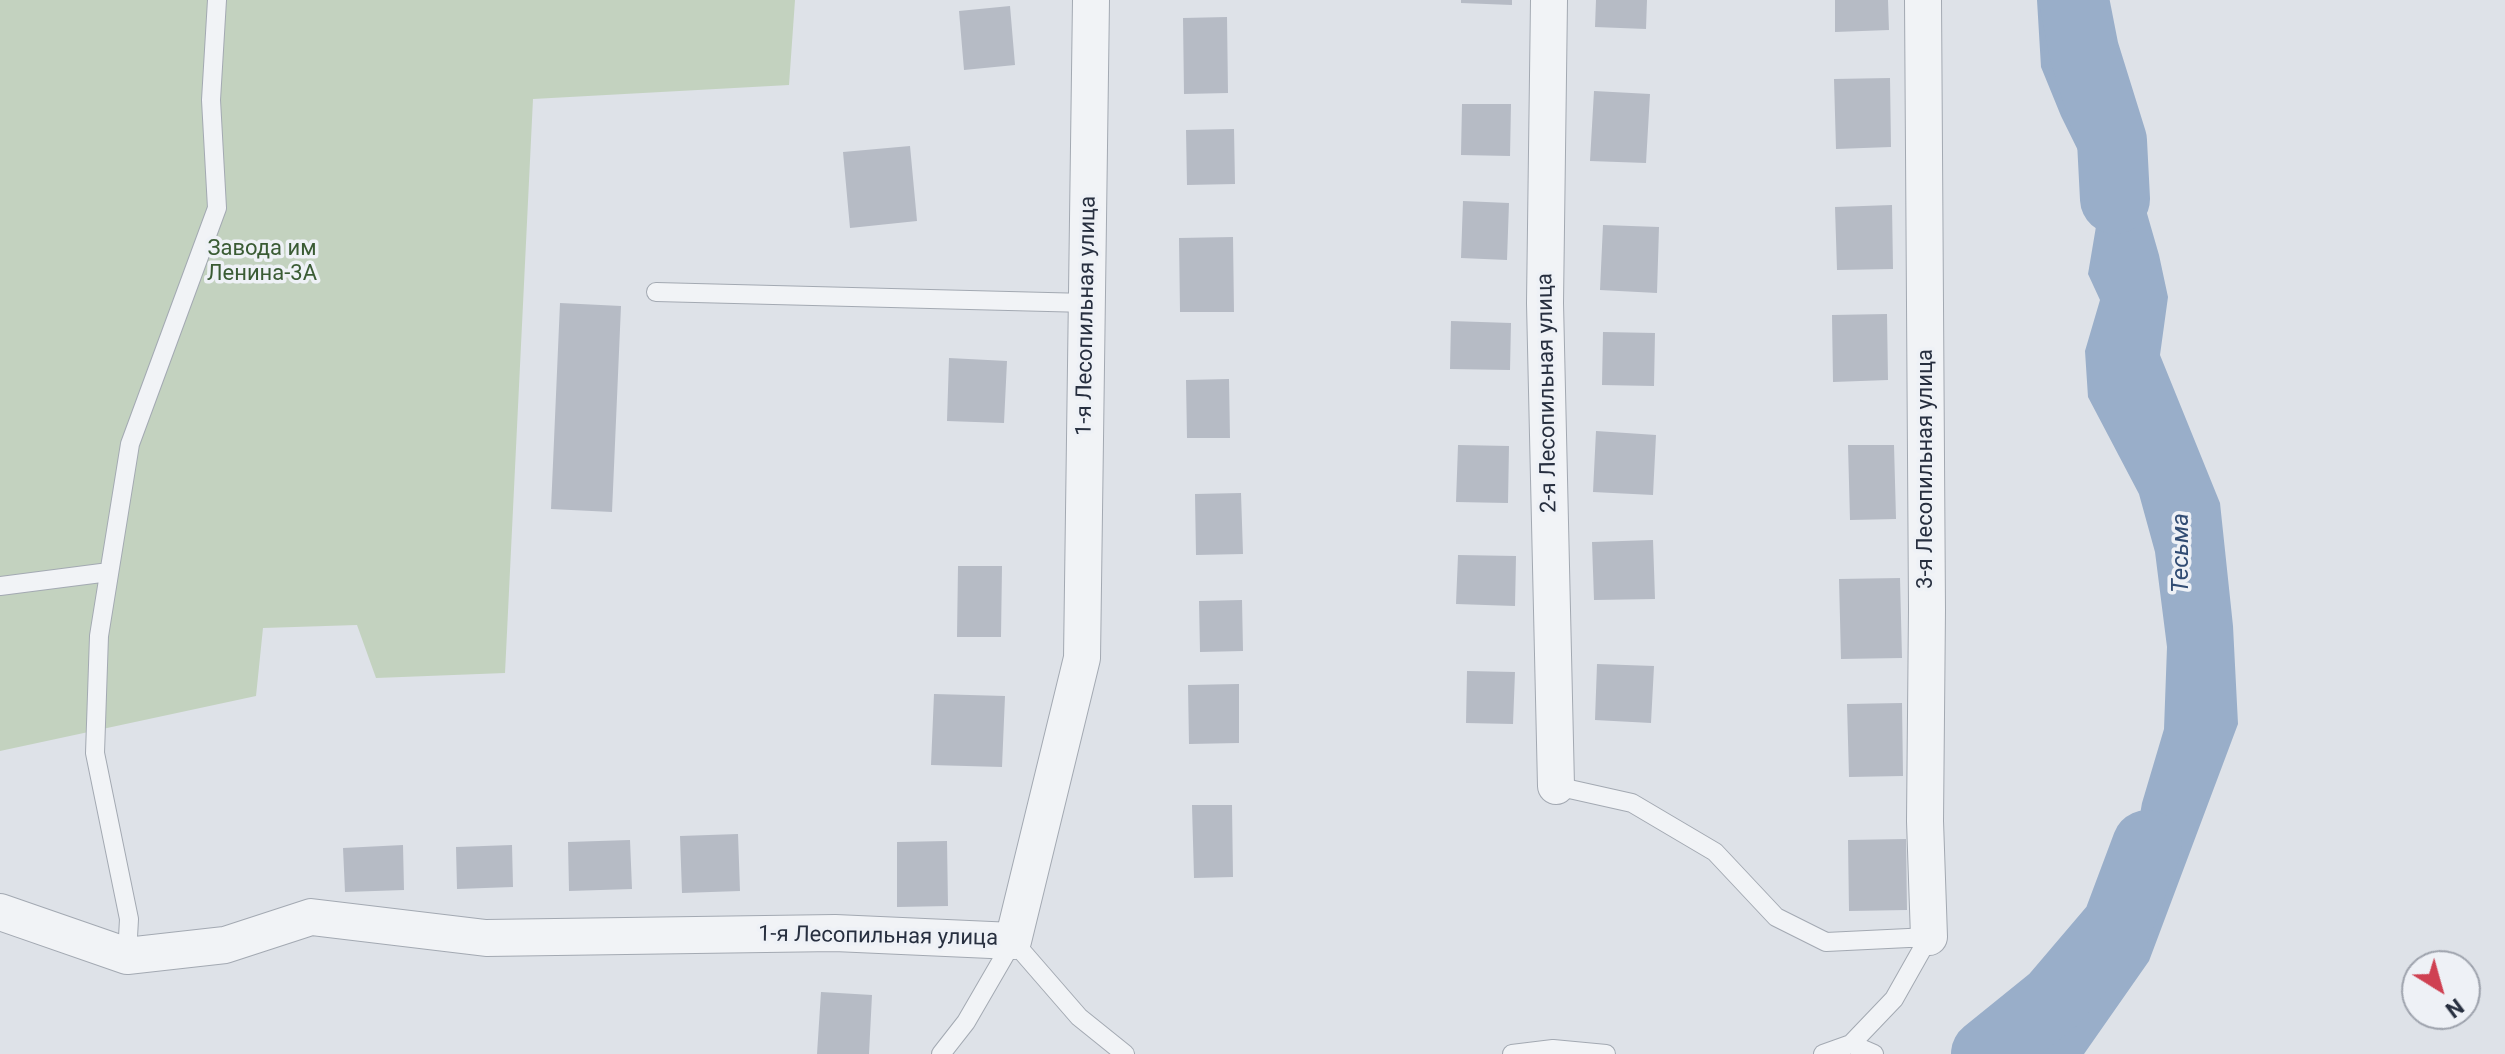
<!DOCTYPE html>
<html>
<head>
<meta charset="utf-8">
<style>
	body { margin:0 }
	#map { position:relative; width:2505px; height:1054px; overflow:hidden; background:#dee2e8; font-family:Roboto,sans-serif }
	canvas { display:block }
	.north { position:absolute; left:2401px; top:950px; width:80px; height:80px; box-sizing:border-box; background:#eef1f6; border:2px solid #9ea3ad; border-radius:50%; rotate:143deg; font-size:22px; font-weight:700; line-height:32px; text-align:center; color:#272f3f }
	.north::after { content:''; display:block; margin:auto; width:28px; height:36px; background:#cf4152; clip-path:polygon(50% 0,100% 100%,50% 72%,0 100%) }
</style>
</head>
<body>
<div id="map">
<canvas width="2505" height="1054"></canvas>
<div class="north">N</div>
</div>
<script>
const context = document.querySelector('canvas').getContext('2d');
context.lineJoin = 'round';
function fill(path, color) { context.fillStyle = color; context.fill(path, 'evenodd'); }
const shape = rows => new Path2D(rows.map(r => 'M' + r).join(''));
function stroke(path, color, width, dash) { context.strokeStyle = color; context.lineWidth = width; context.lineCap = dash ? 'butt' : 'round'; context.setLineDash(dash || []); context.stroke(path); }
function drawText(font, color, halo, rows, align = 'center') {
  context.font = font + ' Roboto,sans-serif'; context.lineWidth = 7; context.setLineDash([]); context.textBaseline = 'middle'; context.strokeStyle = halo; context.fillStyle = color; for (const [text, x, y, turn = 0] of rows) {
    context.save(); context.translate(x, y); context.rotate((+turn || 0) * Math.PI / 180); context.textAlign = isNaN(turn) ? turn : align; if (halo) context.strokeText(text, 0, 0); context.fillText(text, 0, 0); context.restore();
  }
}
fill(shape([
	[0,0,795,0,789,85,533,99,505,673,376,678,357,625,263,628,256,696,0,751]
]), '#c3d2bf');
fill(shape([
	[2037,0,2089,0,2097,98,2131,158,2159,255,2168,297,2160,355,2220,503,2233,626,2238,724,2149,961,2084,1054,1996,1054,2019,1034,2105,949,2129,878,2142,803,2164,729,2167,647,2155,552,2139,494,2088,397,2085,351,2100,300,2088,274,2101,197,2061,116,2041,67]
]), '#99aec9');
stroke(shape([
	[2074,0,2084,51,2112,141,2115,199],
	[1986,1054,2054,999,2117,925,2147,845]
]), '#99aec9', 70);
fill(shape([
	[1461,0,1512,0,1512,5,1461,3],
	[1596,0,1647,0,1646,29,1595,27],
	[1835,0,1888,0,1889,30,1835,32],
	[1010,6,1015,65,964,70,959,11],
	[1227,17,1228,93,1184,94,1183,18],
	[1890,78,1891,147,1836,149,1834,79],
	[1594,91,1650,94,1646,163,1590,161],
	[1462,104,1511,104,1510,156,1461,155],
	[1234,129,1235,184,1187,185,1186,130],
	[910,146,917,221,850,228,843,152],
	[1463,201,1509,203,1507,260,1461,258],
	[1892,205,1893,269,1837,270,1835,207],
	[1603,225,1659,227,1657,293,1600,290],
	[1233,237,1234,312,1180,312,1179,238],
	[560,303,621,306,612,512,551,509],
	[1887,314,1888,380,1833,382,1832,315],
	[1451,321,1511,323,1510,370,1450,369],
	[1603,332,1655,333,1654,386,1602,385],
	[949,358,1007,361,1004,423,947,421],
	[1229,379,1230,438,1187,438,1186,380],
	[1596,431,1656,435,1653,495,1593,492],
	[1458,445,1509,446,1508,503,1456,502],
	[1848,445,1894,445,1896,519,1850,520],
	[1241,493,1243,554,1196,555,1195,494],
	[1653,540,1655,599,1594,600,1592,542],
	[1458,555,1516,556,1515,606,1456,604],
	[958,566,1002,566,1001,637,957,637],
	[1900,578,1902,658,1841,659,1839,579],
	[1242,600,1243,651,1200,652,1199,601],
	[1597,664,1654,666,1651,723,1595,720],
	[1467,671,1515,672,1513,724,1466,723],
	[1239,684,1239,743,1189,744,1188,685],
	[934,694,1005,696,1002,767,931,765],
	[1902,703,1903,776,1849,777,1847,704],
	[1192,805,1232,805,1233,877,1194,878],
	[738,834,740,891,682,893,680,836],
	[1906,839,1907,910,1849,911,1848,840],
	[630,840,632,889,569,891,568,842],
	[947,841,948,906,897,907,897,842],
	[403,845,404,890,345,892,343,848],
	[512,845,513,887,457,889,456,847],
	[821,992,872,995,869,1054,817,1054]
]), '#b6bbc5');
const lane = shape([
	[656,292,1087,303],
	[0,586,109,572],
	[1556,786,1632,803,1715,852,1776,917,1826,942,1929,937],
	[127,956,129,919,95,753,99,636,130,444,217,208,211,100,217,0],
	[1851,1044,1874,1054],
	[941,1054,966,1022,1013,941,1079,1017,1125,1054],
	[1512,1054,1553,1049,1606,1054],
	[1823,1054,1851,1044,1894,999,1929,937]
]);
const street = shape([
	[1549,0,1545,303,1556,786],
	[1923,0,1927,609,1925,821,1929,937],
	[0,912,127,956,225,945,311,917,486,938,835,933,1013,941,1082,658,1091,0]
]);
stroke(lane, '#a3a9b2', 20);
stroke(street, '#a3a9b2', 38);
stroke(lane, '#f1f3f6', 18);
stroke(street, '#f1f3f6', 36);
drawText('22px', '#3a5b34', '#eef1f6', [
	["Завода им",262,249],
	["Ленина-3А",262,274]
]);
drawText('22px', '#272f3f', '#eef1f6', [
	["1-я Лесопильная улица",1087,316,-89],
	["2-я Лесопильная улица",1548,393,-91],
	["3-я Лесопильная улица",1926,469,-90],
	["1-я Лесопильная улица",878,937,1]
]);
drawText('italic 24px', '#314c73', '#eef1f6', [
	["Тесьма",2182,553,-90]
]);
</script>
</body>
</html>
